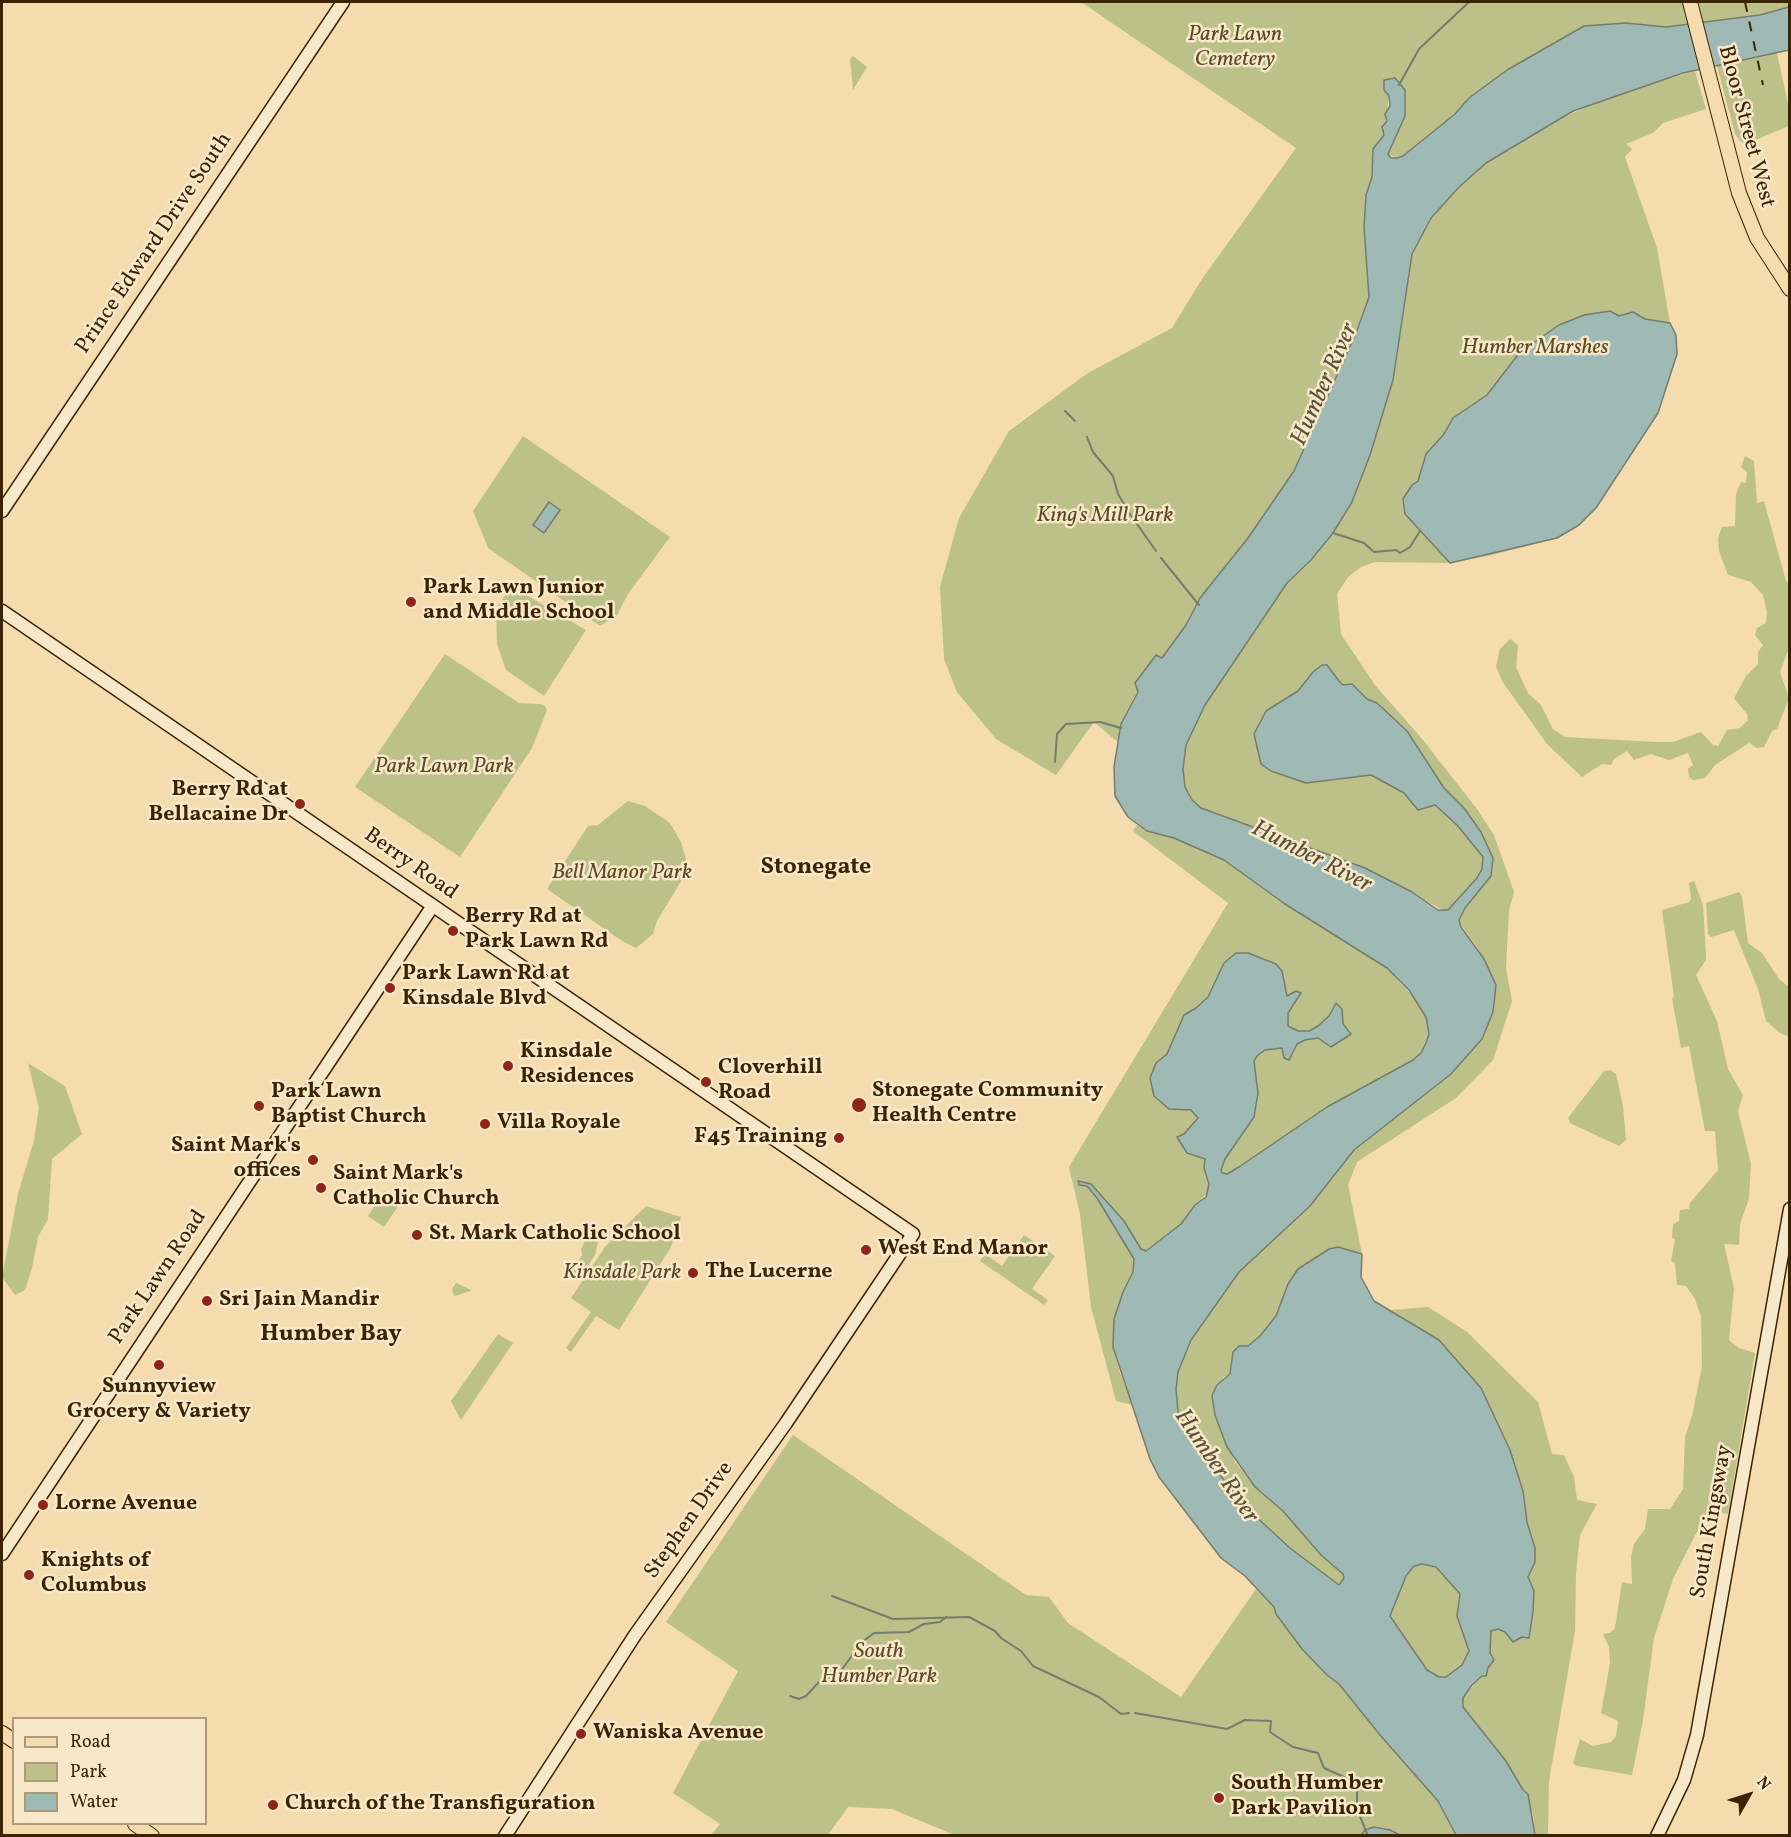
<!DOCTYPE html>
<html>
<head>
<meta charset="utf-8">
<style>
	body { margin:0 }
	#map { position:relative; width:1791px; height:1837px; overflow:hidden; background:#f4dcae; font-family:Vollkorn,serif }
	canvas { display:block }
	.frame { position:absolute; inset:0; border:3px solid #3b2402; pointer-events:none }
	.legend { position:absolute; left:12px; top:1717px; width:195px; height:108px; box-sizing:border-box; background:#f8e8ca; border:2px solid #ac9a7a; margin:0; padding:8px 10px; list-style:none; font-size:18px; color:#3b2402 }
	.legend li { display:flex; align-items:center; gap:12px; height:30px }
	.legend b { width:30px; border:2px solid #ac9a7a }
	.north { position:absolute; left:1719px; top:1765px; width:60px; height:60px; -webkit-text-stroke:4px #f8e8ca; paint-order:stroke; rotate:51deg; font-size:16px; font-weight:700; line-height:24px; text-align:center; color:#3b2402 }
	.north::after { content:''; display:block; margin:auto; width:21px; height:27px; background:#3b2402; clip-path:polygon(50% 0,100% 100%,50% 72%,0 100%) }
</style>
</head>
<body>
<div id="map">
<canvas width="1791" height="1837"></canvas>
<div class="frame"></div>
<ul class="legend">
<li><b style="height:8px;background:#f4dcae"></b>Road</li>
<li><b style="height:16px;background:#bcc089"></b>Park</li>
<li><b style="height:16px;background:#9fb9b5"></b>Water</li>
</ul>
<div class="north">N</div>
</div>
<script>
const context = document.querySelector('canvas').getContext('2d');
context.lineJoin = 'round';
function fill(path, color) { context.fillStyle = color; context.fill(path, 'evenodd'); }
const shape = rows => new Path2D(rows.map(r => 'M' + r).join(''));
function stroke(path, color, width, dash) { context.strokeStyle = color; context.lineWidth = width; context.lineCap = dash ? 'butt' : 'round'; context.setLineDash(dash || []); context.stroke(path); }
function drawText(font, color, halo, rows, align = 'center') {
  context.font = font + ' Vollkorn,serif'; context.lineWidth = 5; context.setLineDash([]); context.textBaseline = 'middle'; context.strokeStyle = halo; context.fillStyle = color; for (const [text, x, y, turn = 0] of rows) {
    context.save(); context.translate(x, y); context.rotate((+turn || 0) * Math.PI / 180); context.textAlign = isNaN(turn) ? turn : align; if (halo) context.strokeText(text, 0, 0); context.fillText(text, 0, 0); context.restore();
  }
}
fill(shape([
	[1081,2,1789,2,1789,7,1760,15,1666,27,1625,23,1544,49,1507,70,1469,98,1455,114,1403,156,1397,158,1388,154,1405,116,1389,96,1384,135,1372,158,1372,177,1366,195,1364,227,1369,297,1329,397,1294,471,1248,538,1200,598,1186,625,1162,659,1156,655,1124,717,1120,744,1094,722,1056,775,996,739,957,692,944,659,940,587,959,518,1009,431,1088,373,1172,328,1202,279,1296,148],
	[1777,53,1789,108,1789,126,1746,144,1740,141,1735,134,1717,66],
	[853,56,867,67,853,90,850,59],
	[1695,71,1706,109,1663,123,1653,133,1626,144,1632,149,1625,157,1657,248,1670,323,1676,335,1677,354,1658,413,1596,508,1579,525,1558,538,1488,556,1450,563,1375,562,1361,567,1348,577,1337,594,1341,634,1375,685,1423,740,1477,809,1494,835,1514,892,1509,910,1506,968,1512,1001,1493,1060,1456,1098,1357,1162,1348,1185,1362,1254,1338,1247,1288,1284,1276,1316,1260,1336,1248,1346,1233,1352,1230,1374,1224,1377,1212,1395,1215,1415,1235,1462,1255,1487,1283,1511,1321,1555,1343,1574,1344,1578,1338,1584,1290,1548,1252,1513,1196,1446,1178,1411,1176,1388,1178,1373,1191,1340,1206,1315,1248,1261,1310,1206,1354,1150,1451,1074,1496,985,1477,947,1459,922,1445,911,1365,868,1200,808,1192,800,1185,787,1183,769,1186,745,1205,705,1287,583,1306,566,1333,533,1370,455,1393,380,1412,254,1431,218,1459,187,1486,163,1551,122,1620,93],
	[523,436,670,537,628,594,617,615,600,626,488,548,473,511],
	[1745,456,1754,461,1757,503,1764,501,1786,581,1789,582,1789,648,1780,672,1789,698,1777,729,1772,731,1764,747,1757,748,1749,743,1715,765,1705,778,1693,780,1689,777,1688,769,1693,765,1688,753,1669,760,1651,754,1634,760,1627,751,1614,759,1611,765,1602,764,1582,777,1547,744,1502,681,1496,666,1500,649,1510,639,1518,645,1516,667,1528,693,1541,705,1553,729,1565,737,1656,742,1673,742,1701,732,1713,745,1718,746,1727,730,1740,728,1748,720,1747,714,1734,698,1746,676,1758,664,1758,652,1763,645,1755,635,1757,628,1766,623,1767,612,1763,595,1751,582,1728,575,1719,551,1718,538,1722,527,1735,526,1736,494,1741,482,1746,483,1747,472,1741,467],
	[511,586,586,630,544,696,506,670,497,644,496,609],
	[445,654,519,703,540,704,544,705,547,710,532,748,460,857,355,787],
	[628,801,645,806,670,823,681,842,687,863,683,878,657,921,653,934,636,948,622,941,547,889,588,826,598,825],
	[1137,825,1147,831,1174,838,1224,860,1285,904,1387,968,1418,1002,1426,1017,1429,1034,1421,1053,1413,1060,1310,1118,1262,1154,1227,1174,1209,1190,1181,1224,1146,1251,1130,1277,1113,1324,1113,1347,1120,1373,1133,1405,1116,1401,1091,1307,1080,1214,1069,1167,1228,903,1133,831],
	[1694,881,1703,905,1706,954,1706,960,1696,975,1717,1021,1728,1069,1743,1095,1738,1111,1751,1164,1749,1199,1740,1224,1739,1245,1724,1244,1734,1288,1729,1340,1739,1348,1755,1353,1728,1514,1708,1510,1673,1579,1654,1638,1643,1720,1632,1775,1577,1766,1573,1763,1580,1739,1593,1746,1611,1742,1616,1736,1618,1721,1601,1713,1610,1663,1609,1647,1603,1634,1610,1633,1615,1628,1622,1582,1632,1584,1631,1557,1634,1544,1645,1529,1648,1509,1670,1509,1683,1489,1685,1437,1692,1416,1702,1367,1701,1317,1695,1299,1686,1286,1677,1285,1675,1263,1671,1261,1675,1239,1672,1238,1673,1224,1679,1221,1680,1210,1689,1209,1690,1203,1718,1170,1715,1131,1705,1131,1689,1046,1681,1048,1672,998,1674,997,1662,910,1689,902,1691,899,1689,883],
	[1739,892,1742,896,1748,943,1762,953,1779,979,1789,987,1789,1037,1780,1033,1766,1021,1758,989,1734,930,1711,937,1708,934,1706,903],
	[28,1063,65,1086,82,1134,52,1159,48,1219,38,1237,32,1268,25,1290,15,1295,2,1277,18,1194,34,1140,39,1108],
	[1610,1070,1616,1074,1623,1106,1626,1140,1619,1146,1570,1123,1568,1118,1604,1071],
	[384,1191,401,1202,384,1227,368,1216],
	[646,1206,681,1217,671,1247,619,1330,596,1316,571,1352,566,1348,591,1312,571,1298,605,1247],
	[1024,1235,1055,1256,1032,1289,1048,1300,1044,1305,980,1261,985,1254,1002,1266],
	[593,1238,598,1242,595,1255,580,1278,572,1272,582,1255,581,1249,585,1241],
	[456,1283,471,1290,471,1291,454,1296,452,1289],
	[1428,1307,1467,1332,1538,1402,1552,1454,1564,1455,1574,1477,1577,1500,1597,1504,1580,1535,1576,1573,1575,1631,1549,1781,1548,1835,1535,1835,1533,1814,1517,1778,1463,1707,1463,1698,1494,1660,1490,1653,1491,1631,1498,1629,1529,1638,1534,1591,1528,1577,1535,1562,1533,1538,1527,1522,1523,1491,1510,1450,1439,1340,1391,1310],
	[498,1334,513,1343,461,1420,451,1401],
	[793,1435,1026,1595,1049,1597,1068,1623,1181,1697,1256,1589,1274,1607,1276,1614,1302,1649,1327,1675,1339,1684,1380,1735,1438,1801,1456,1835,1400,1835,1390,1830,1365,1830,1361,1836,957,1836,892,1809,848,1807,828,1835,711,1835,720,1824,673,1793,738,1671,666,1622],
	[1422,1564,1436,1567,1460,1594,1457,1616,1469,1651,1462,1665,1446,1677,1439,1677,1427,1670,1390,1616,1406,1576,1414,1566]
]), '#bcc089');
const water = shape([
	[1789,7,1789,50,1683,73,1573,111,1486,163,1459,187,1431,218,1412,254,1393,380,1370,455,1352,502,1333,533,1311,560,1287,583,1205,705,1186,745,1183,769,1185,787,1192,800,1201,808,1365,868,1412,892,1438,910,1448,910,1477,878,1482,869,1483,857,1457,825,1435,805,1418,810,1404,793,1371,775,1306,783,1271,771,1261,764,1254,734,1266,711,1298,691,1313,672,1322,665,1327,665,1339,681,1343,685,1352,684,1367,699,1377,703,1407,731,1444,788,1464,808,1481,832,1493,858,1491,876,1465,908,1459,920,1461,927,1484,959,1496,985,1493,1012,1482,1039,1451,1074,1354,1150,1310,1206,1239,1272,1191,1340,1178,1372,1176,1389,1178,1411,1185,1427,1229,1487,1252,1513,1290,1548,1339,1585,1344,1578,1343,1574,1321,1555,1283,1511,1255,1487,1227,1447,1215,1415,1212,1395,1217,1385,1230,1374,1233,1352,1239,1346,1248,1346,1260,1336,1276,1316,1288,1284,1298,1269,1329,1249,1338,1247,1362,1254,1361,1277,1374,1301,1439,1340,1481,1388,1510,1450,1523,1491,1527,1522,1535,1548,1535,1562,1528,1577,1534,1591,1533,1612,1529,1638,1522,1637,1513,1642,1505,1632,1498,1629,1491,1631,1490,1653,1494,1660,1488,1668,1486,1676,1482,1676,1472,1685,1463,1698,1463,1707,1506,1761,1523,1790,1528,1794,1535,1835,1456,1835,1438,1801,1380,1735,1339,1684,1327,1675,1302,1649,1276,1614,1274,1607,1245,1576,1221,1558,1159,1477,1150,1459,1113,1347,1114,1319,1123,1292,1133,1272,1134,1259,1097,1198,1087,1186,1079,1185,1078,1181,1091,1184,1124,1221,1141,1249,1146,1251,1181,1224,1195,1205,1206,1197,1209,1184,1204,1168,1205,1159,1187,1153,1177,1137,1184,1134,1198,1118,1191,1110,1169,1109,1154,1096,1150,1078,1156,1063,1167,1054,1184,1015,1196,1008,1208,997,1224,963,1236,953,1248,953,1276,964,1282,971,1287,996,1296,991,1301,993,1288,1013,1288,1026,1298,1031,1309,1031,1318,1026,1329,1016,1336,1003,1342,1009,1343,1024,1351,1034,1331,1047,1318,1038,1305,1040,1297,1044,1289,1060,1284,1058,1282,1048,1265,1050,1257,1056,1254,1061,1258,1093,1254,1117,1225,1159,1221,1170,1222,1173,1227,1174,1239,1167,1327,1107,1413,1060,1421,1053,1426,1043,1429,1034,1426,1017,1409,990,1387,968,1285,904,1224,860,1174,838,1147,831,1128,817,1115,796,1114,767,1121,724,1138,692,1135,683,1156,655,1162,658,1186,625,1200,598,1248,538,1294,471,1356,333,1369,297,1364,227,1366,195,1372,177,1373,149,1384,135,1382,127,1387,121,1385,114,1390,106,1389,96,1384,90,1384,80,1395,78,1405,90,1405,116,1388,154,1391,158,1397,158,1403,156,1455,114,1469,98,1507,70,1584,26,1626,23,1666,27,1760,15,1789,7],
	[1422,1564,1436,1567,1460,1594,1457,1616,1469,1651,1462,1665,1446,1677,1439,1677,1427,1670,1390,1616,1406,1576,1414,1566,1422,1564],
	[1610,311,1619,316,1633,312,1645,319,1670,323,1676,335,1677,354,1658,413,1596,508,1579,525,1557,538,1450,563,1405,514,1403,499,1412,485,1418,481,1426,454,1444,434,1453,418,1487,395,1520,352,1559,325,1584,315,1610,311],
	[549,502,560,510,544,533,533,525,549,502],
	[1374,1827,1390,1830,1400,1835,1361,1835,1365,1830,1374,1827]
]);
fill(water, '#9fb9b5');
stroke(water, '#777d6d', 1.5);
stroke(shape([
	[1399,85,1419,49,1469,2],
	[1065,411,1075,421],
	[1087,437,1093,452,1113,476,1118,494,1130,514,1156,551],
	[1333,533,1364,543,1374,552,1396,550,1400,553,1410,547,1420,531],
	[1161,558,1199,605],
	[1055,762,1057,734,1066,724,1100,722,1121,728],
	[832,1596,893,1619,969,1617,995,1631,1001,1638,1021,1651,1033,1666,1099,1697,1121,1714,1129,1713],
	[790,1696,799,1699,806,1696,821,1680,838,1675,861,1643,874,1633,909,1632,924,1624,940,1622,946,1617],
	[1135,1713,1227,1729,1245,1720,1271,1721,1270,1732,1293,1747,1318,1753,1324,1768,1353,1781,1357,1788,1357,1809,1368,1836]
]), '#777d6d', 2);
const secondary = shape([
	[2,511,343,2],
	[2,611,913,1234,786,1423,635,1635,505,1836],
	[2,1554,432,907],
	[1657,1836,1684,1780,1697,1735,1790,1209]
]);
const primary = shape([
	[1690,2,1739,193,1757,238,1790,289],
	[2,1733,14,1741],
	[135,1824,152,1836]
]);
stroke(secondary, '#3b2402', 15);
stroke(primary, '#3b2402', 16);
stroke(secondary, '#f8e8ca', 12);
stroke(primary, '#f4dcae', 14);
stroke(shape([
	[1745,2,1763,85]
]), '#3b2402', 2, [10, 10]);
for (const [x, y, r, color] of [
	[411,602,6,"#8f2418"],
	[300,804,6,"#8f2418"],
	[453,931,6,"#8f2418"],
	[390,988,6,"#8f2418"],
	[508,1066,6,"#8f2418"],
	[706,1082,6,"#8f2418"],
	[859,1105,8,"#8f2418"],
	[259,1106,6,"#8f2418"],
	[485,1124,6,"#8f2418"],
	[839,1138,6,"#8f2418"],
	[313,1160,6,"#8f2418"],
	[321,1188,6,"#8f2418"],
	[417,1235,6,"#8f2418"],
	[866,1250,6,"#8f2418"],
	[693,1273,6,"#8f2418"],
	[207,1301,6,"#8f2418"],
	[159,1365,6,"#8f2418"],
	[43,1505,6,"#8f2418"],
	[29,1575,6,"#8f2418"],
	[581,1734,6,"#8f2418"],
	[1219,1798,6,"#8f2418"],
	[273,1805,6,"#8f2418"]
]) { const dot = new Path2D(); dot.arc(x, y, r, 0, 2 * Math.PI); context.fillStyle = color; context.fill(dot); stroke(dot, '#f8e8ca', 2); }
drawText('italic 22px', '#5b4b24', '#f8e8ca', [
	["Park Lawn",1235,36],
	["Cemetery",1235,61],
	["Humber Marshes",1535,349],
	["King's Mill Park",1105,517],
	["Park Lawn Park",444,768],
	["Bell Manor Park",622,874],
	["Kinsdale Park",622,1274],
	["South",879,1653],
	["Humber Park",879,1678]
]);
drawText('22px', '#3b2402', '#f8e8ca', [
	["Bloor Street West",1745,127,75],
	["Prince Edward Drive South",155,244,-56],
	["Berry Road",410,865,35],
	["Park Lawn Road",159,1278,-56],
	["Stephen Drive",690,1521,-55],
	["South Kingsway",1713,1522,-80]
]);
drawText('bold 22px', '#3b2402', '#f8e8ca', [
	["Park Lawn Junior",423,589],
	["and Middle School",423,614],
	["Berry Rd at",288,791,"right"],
	["Bellacaine Dr",288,816,"right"],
	["Berry Rd at",465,918],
	["Park Lawn Rd",465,943],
	["Park Lawn Rd at",402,975],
	["Kinsdale Blvd",402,1000],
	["Kinsdale",520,1053],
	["Residences",520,1078],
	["Cloverhill",718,1069],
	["Road",718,1094],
	["Stonegate Community",872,1092],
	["Health Centre",872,1117],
	["Park Lawn",271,1093],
	["Baptist Church",271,1118],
	["Villa Royale",497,1124],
	["F45 Training",827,1138,"right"],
	["Saint Mark's",301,1147,"right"],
	["offices",301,1172,"right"],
	["Saint Mark's",333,1175],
	["Catholic Church",333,1200],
	["St. Mark Catholic School",429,1235],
	["West End Manor",878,1250],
	["The Lucerne",705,1273],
	["Sri Jain Mandir",219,1301],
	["Sunnyview",159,1388,"center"],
	["Grocery & Variety",159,1413,"center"],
	["Lorne Avenue",55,1505],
	["Knights of",41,1562],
	["Columbus",41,1587],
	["Waniska Avenue",593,1734],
	["South Humber",1231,1785],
	["Park Pavilion",1231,1810],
	["Church of the Transfiguration",285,1805]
], 'left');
drawText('italic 24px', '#595138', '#f8e8ca', [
	["Humber River",1326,385,-66],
	["Humber River",1311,858,27],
	["Humber River",1215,1467,56]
]);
drawText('bold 24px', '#3b2402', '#f8e8ca', [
	["Stonegate",816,869],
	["Humber Bay",331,1336]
]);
</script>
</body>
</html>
